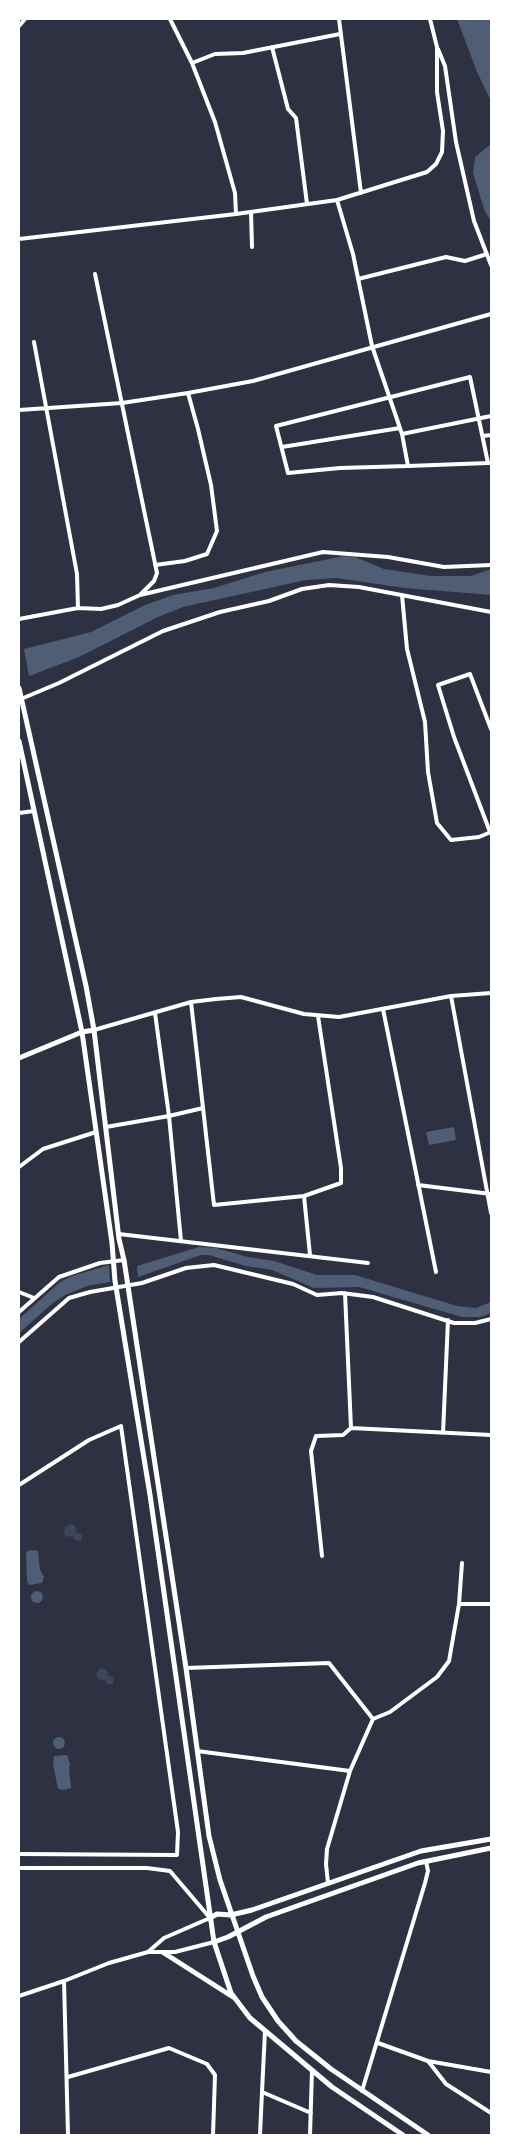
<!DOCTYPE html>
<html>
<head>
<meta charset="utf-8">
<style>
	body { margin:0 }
	#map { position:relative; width:510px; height:2154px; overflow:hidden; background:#2d3142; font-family:"Sofia Sans Condensed",sans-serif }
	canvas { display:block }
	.frame { position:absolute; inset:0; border:20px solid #fff; pointer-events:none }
</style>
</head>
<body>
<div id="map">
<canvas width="510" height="2154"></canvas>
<div class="frame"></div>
</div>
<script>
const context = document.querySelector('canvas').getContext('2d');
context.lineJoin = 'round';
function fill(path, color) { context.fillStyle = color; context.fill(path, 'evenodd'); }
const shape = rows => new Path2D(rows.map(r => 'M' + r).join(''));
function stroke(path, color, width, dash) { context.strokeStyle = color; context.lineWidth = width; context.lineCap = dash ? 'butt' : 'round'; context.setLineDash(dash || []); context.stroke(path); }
fill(shape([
	[71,1524,75,1526,76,1532,82,1535,81,1541,75,1540,73,1536,67,1537,64,1533,65,1527],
	[101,1668,107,1670,108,1676,113,1677,113,1684,107,1684,105,1680,98,1679,96,1674]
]), '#3c4559');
fill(shape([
	[457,19,491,19,491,101,477,72],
	[491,144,491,222,484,209,473,173,475,157],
	[344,556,355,557,384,569,431,576,471,576,491,569,491,595,405,588,336,578,306,580,183,607,158,617,79,657,29,676,24,649,91,632,145,605,173,595,214,588,265,572],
	[454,1127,456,1140,429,1145,426,1132],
	[199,1247,216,1248,248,1257,274,1261,317,1275,355,1275,457,1306,476,1308,491,1302,491,1313,480,1317,462,1317,359,1287,314,1288,272,1270,246,1266,209,1255,201,1255,138,1277,137,1266],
	[109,1265,110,1282,87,1286,65,1295,54,1302,19,1333,19,1319,60,1282,72,1276],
	[31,1550,38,1551,40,1570,44,1577,42,1583,29,1585,27,1580,26,1552],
	'31 1597a6 6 0 1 1 12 0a6 6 0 1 1-12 0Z',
	'53 1743a6 6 0 1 1 12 0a6 6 0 1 1-12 0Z',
	[67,1755,70,1764,69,1770,71,1788,64,1790,58,1789,53,1764,54,1756]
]), '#4f5d75');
stroke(shape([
	[170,19,192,63,215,122,235,193,236,214],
	[339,19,361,193],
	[19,26,25,19],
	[272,47,288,109,296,118,307,204],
	[438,49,445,66,456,142,474,221,491,265],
	[192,63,215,54,243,53,340,34],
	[337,200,353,254,372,346,402,434,408,466],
	[251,212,252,247],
	[19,239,236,214,337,200,427,172,436,164,442,152,443,131,437,92,437,47,430,19],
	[358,279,446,257,465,261,487,254],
	[34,342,77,574,78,608],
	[19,410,122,403,188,393,253,381,491,314],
	[402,434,491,416],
	[483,436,491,435],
	[282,447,400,428],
	[488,463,470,377,276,426,288,473,340,468,408,466,488,463,491,463],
	[155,565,185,561,207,554,217,531,211,485,198,429,188,393],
	[140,595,323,552,388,557,444,567,491,565],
	[402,595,407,649,425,722,428,772,437,823,451,840,479,837,491,832],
	[19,619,78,608,101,609,118,605,140,595,154,581,157,573,95,274],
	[21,699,59,683,163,631,220,612,269,601,302,589,329,585,359,587,491,612],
	[19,813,34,811],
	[490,832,454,737,438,685,470,674,491,729],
	[451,996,491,1213],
	[191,1002,214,1205,304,1196,341,1183,341,1168,318,1016],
	[383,1009,436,1272],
	[155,1013,169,1116,181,1241],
	[94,1030,191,1002,216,999,241,997,304,1014,339,1017,451,996,491,993],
	[106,1127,169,1116,203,1108],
	[19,1167,43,1149,96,1132],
	[418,1185,491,1194],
	[304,1196,310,1255],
	[119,1234,368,1263],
	[19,1292,34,1298],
	[345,1293,351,1428],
	[19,1312,59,1277,100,1263,124,1260],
	[19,1342,69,1298,90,1292,142,1283,186,1268,214,1265,293,1284,317,1295,342,1293,373,1297,454,1323,475,1323,491,1319],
	[443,1433,448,1320],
	[19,1485,89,1440,121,1426,178,1832,177,1855,19,1854],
	[322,1556,311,1451,316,1436,343,1435,351,1428,491,1435],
	[459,1604,491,1604],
	[186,1668,329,1663,373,1719],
	[197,1751,350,1771,373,1719,390,1712,437,1677,449,1661,459,1604,462,1563],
	[19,1868,147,1868,170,1871,210,1918,164,1938,148,1952],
	[328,1883,326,1864,327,1849,350,1771],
	[19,1996,64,1981],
	[378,2043,428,2061,491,2072],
	[428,2061,446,2084,491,2113],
	[68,2077,169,2048,207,2064,215,2075,213,2135],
	[362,2091,425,1883,428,1871,426,1861],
	[262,2092,265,2031],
	[68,2135,64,1981,109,1963,148,1952,175,1952,214,1942],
	[260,2135,262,2092,311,2113],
	[310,2135,312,2070]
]), '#fff', 4);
stroke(shape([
	[19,688,86,986,94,1030,119,1239,124,1260,186,1668,209,1836,220,1880,253,1976,262,1997,278,2021,296,2041,331,2069,428,2135],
	[19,741,82,1032,112,1243,115,1281,150,1495,214,1942,231,1993,250,2018,332,2087,403,2135],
	[19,1058,82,1032,94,1030],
	[210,1918,217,1914,231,1915,252,1910,421,1851,491,1839],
	[214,1942,228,1937,266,1917,418,1863,491,1848],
	[164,1953,233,1997]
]), '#fff', 5);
</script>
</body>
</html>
